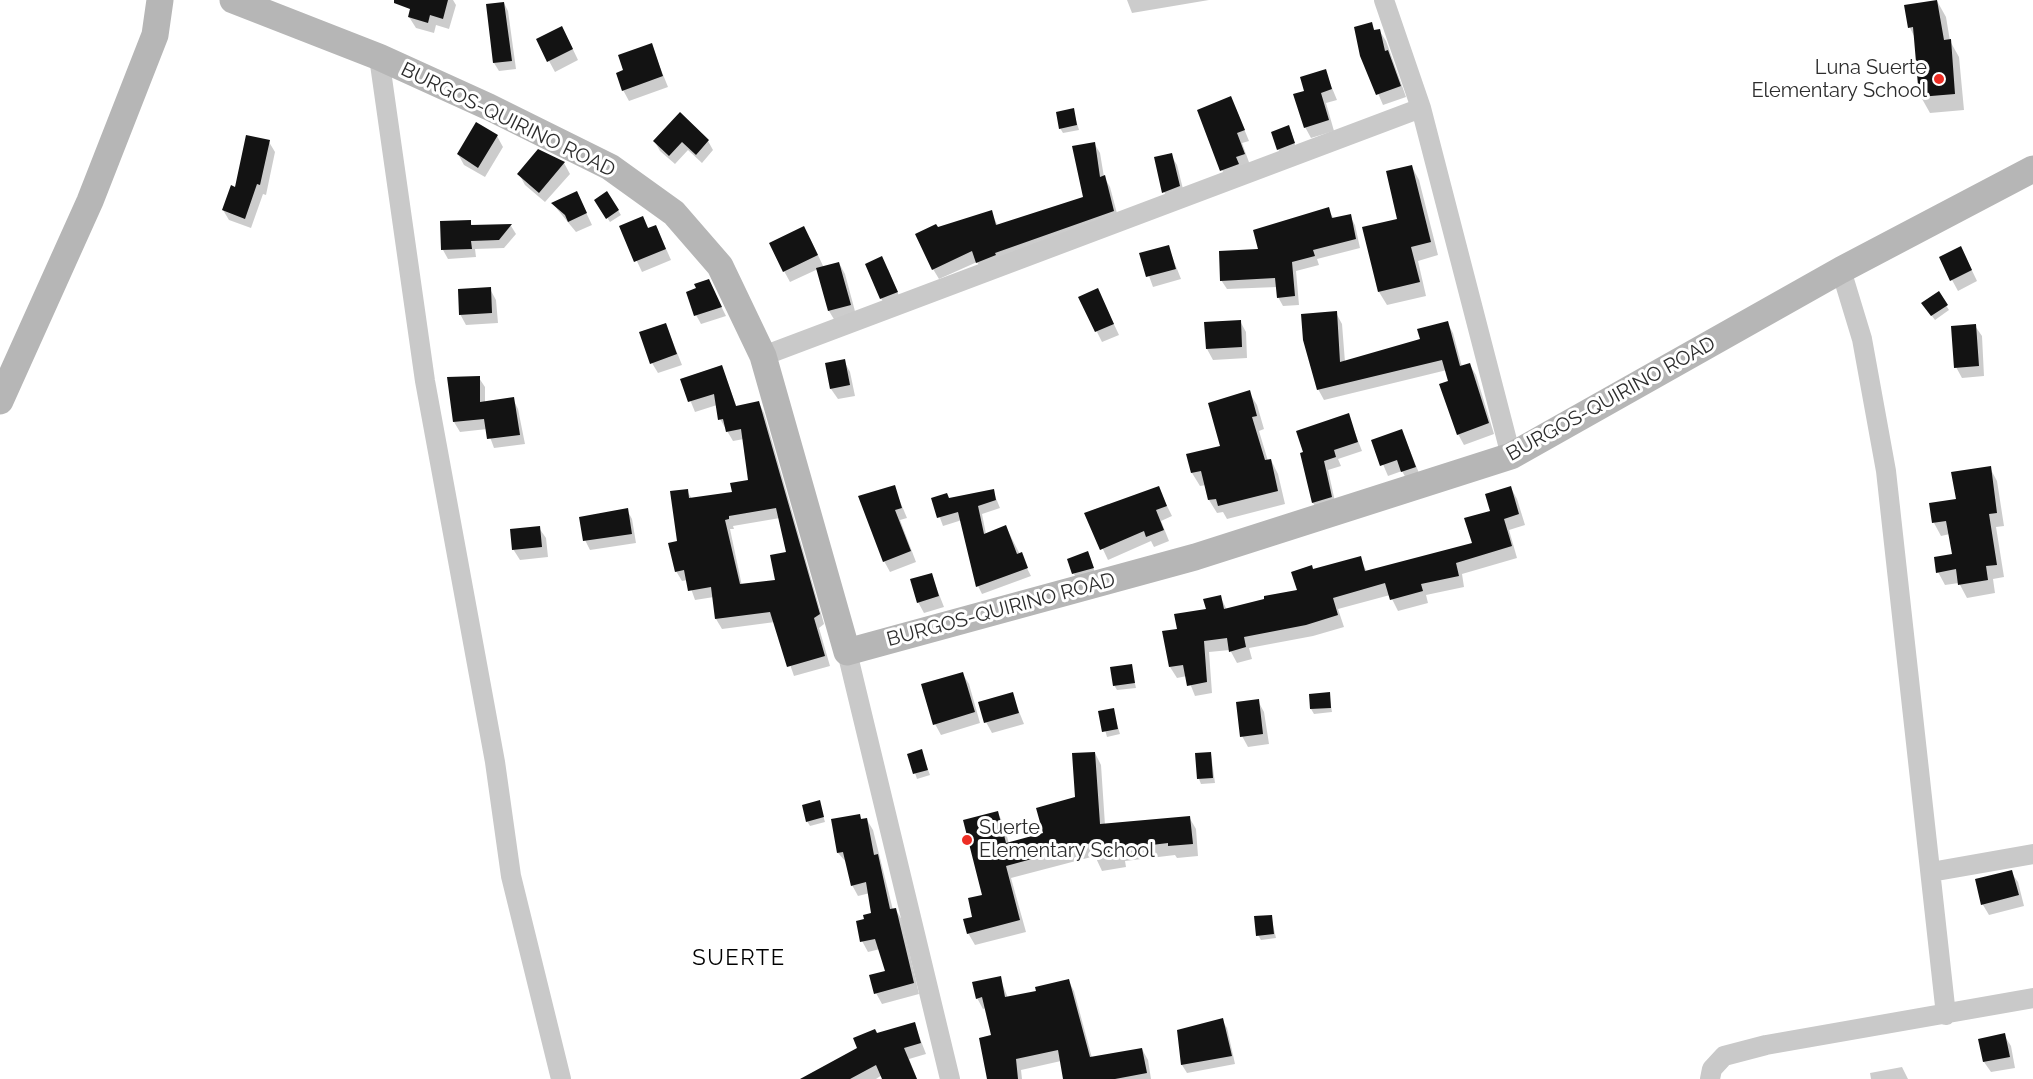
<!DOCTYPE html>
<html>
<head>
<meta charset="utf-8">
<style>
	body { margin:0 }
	canvas { display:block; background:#fff }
</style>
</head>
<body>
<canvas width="2033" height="1079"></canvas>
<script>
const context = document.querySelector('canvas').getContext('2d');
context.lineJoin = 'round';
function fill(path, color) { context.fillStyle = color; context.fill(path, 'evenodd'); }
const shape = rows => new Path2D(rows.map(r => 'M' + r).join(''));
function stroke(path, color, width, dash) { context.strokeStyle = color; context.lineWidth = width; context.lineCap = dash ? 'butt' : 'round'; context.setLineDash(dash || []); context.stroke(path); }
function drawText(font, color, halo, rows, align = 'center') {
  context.font = font + ' Raleway,sans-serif'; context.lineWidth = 6; context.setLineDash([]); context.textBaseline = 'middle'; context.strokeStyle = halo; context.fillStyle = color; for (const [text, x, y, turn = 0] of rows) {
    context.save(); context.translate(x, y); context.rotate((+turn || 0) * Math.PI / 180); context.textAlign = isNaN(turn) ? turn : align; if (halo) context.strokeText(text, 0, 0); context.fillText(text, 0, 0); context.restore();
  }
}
fill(shape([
	[414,0,453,0,456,5,449,29,436,25,434,33,416,28,409,17],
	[1127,0,1209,0,1132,13],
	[1937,1,1946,17,1950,41,1959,57,1964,110,1930,113,1921,97,1915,38,1910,28,1906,6],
	[504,3,508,11,516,69,499,71,494,63],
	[1371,24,1375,31,1379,30,1386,41,1406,97,1383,105,1362,56],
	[568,39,578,60,555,72,549,61],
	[651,45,668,87,629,101,623,90,625,71],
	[1325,71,1337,100,1326,103,1334,131,1311,138,1305,127,1305,92],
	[1236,109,1249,141,1242,143,1250,165,1228,181,1222,170],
	[1073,110,1079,130,1063,133,1060,128],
	[680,114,708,141,713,150,702,163,688,150,675,164,660,151,655,142],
	[1291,132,1296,148,1281,154,1278,149],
	[497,136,503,147,485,177,464,165,458,154],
	[269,142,275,152,266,195,263,194,251,228,229,220,223,210],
	[1094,143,1100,153,1104,177,1110,187,1119,221,983,272,977,262,939,279,933,269,937,228,991,212,998,226,1084,198],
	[1171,155,1177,165,1185,197,1170,203,1164,192],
	[564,163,570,174,545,202,525,185,519,174],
	[1412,167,1419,180,1438,255,1418,261,1426,296,1387,305,1379,292],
	[607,193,621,215,610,222,596,201],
	[553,204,582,204,592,225,576,232],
	[1328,209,1334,219,1350,216,1355,225,1360,248,1317,259,1319,265,1296,271,1299,305,1283,306,1278,297,1277,287,1227,289,1221,280,1260,251],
	[642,218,649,229,656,226,671,260,642,272,621,227],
	[470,222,473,227,511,226,516,234,504,248,475,249,476,257,448,259,443,250],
	[810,238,824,268,839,263,845,274,856,315,835,321,829,311,818,269,790,282,784,271],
	[1168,246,1181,279,1153,287,1141,254],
	[1966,258,1977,281,1958,291,1952,280],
	[888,269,902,303,887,309,881,298],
	[490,289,496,300,498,323,466,325,460,314],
	[713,290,726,316,701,324,696,315],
	[1938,293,1949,310,1935,320,1926,308],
	[1080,298,1103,301,1119,335,1102,342],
	[1336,313,1342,324,1345,362,1422,340,1447,322,1453,333,1462,367,1470,365,1476,375,1494,434,1464,445,1458,434,1447,370,1324,400,1318,389],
	[1240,321,1246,332,1247,358,1213,360,1207,349],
	[666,325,682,365,658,373,652,363],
	[1975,326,1982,336,1984,376,1962,378,1956,367],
	[844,361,850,372,855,396,838,399,831,389],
	[722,367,737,408,759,403,764,413,824,624,819,628,830,666,794,676,775,622,722,629,716,619,714,597,695,600,688,580,682,581,676,571,687,491,692,499,733,494,749,481,744,439,733,441,720,419,717,405,695,412,682,380],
	[780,518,787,553,777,581,742,586,730,529,734,529,733,526],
	[449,378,479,378,485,387,485,403,513,399,518,409,525,444,494,448,487,429,460,432,454,422],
	[1249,392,1257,405,1264,429,1259,431,1268,461,1271,460,1278,474,1285,504,1227,519,1223,512,1217,513,1209,500,1206,485,1200,486,1192,473,1188,455,1222,447],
	[1348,415,1362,451,1338,459,1341,466,1328,470,1336,506,1319,512,1313,503,1302,454],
	[1402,431,1421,478,1408,482,1402,471,1388,476,1373,441],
	[1990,468,1997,481,2004,526,1996,527,2004,577,1993,579,1995,593,1967,598,1959,583,1945,585,1938,572,1954,555,1950,534,1941,536,1934,523],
	[894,487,907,518,900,520,916,562,890,572,884,561],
	[1158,488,1172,516,1161,521,1169,541,1154,547,1151,541,1108,560,1086,513,1108,504,1110,507],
	[1511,488,1517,499,1525,525,1509,530,1517,558,1462,574,1464,587,1426,595,1428,603,1398,611,1390,595,1338,609,1344,627,1313,636,1249,648,1252,659,1237,663,1230,650,1209,652,1212,693,1195,696,1187,676,1177,678,1170,667,1179,630,1208,610,1220,596,1227,610,1299,591,1314,570,1360,558,1367,572,1474,544,1492,512],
	[993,491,1000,508,982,514,986,534,1006,527,1031,576,982,594,978,586,962,520,943,526,933,499,949,499],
	[627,510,632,519,636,543,590,550,585,540],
	[539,528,546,538,548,557,520,560,513,549],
	[1090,557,1095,573,1076,578,1074,574],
	[931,574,944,607,924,613,918,602],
	[1131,666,1136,688,1117,690,1114,685],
	[962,673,969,684,980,723,941,735,935,724],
	[1012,694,1024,724,992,733,986,722],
	[1329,694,1332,712,1314,714,1311,709],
	[1258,701,1264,712,1269,744,1248,747,1242,736],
	[1113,710,1120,734,1107,737,1100,712],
	[921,751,930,775,917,779,909,755],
	[1095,753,1101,765,1105,825,1189,817,1196,829,1198,856,1177,858,1175,855,1125,861,1126,867,1102,871,1095,856,1011,878,1026,932,975,945,968,933,984,896,998,813,1004,825,1009,844,1045,834,1077,798],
	[1211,754,1215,783,1201,784,1199,779],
	[819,802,825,822,810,826,807,821],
	[859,815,862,821,867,820,873,830,893,910,896,910,902,920,919,994,882,1004,876,993,886,972,880,949,868,952,862,941,866,920,873,914,870,893,858,896,852,885,847,863,838,853],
	[2011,872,2018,882,2024,906,1989,915,1983,905,1976,880],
	[1271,916,1276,938,1261,940,1258,935],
	[1000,978,1008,998,1038,992,1068,980,1074,991,1092,1058,1142,1049,1148,1060,1151,1079,1065,1079,1061,1061,1021,1070,1022,1079,989,1079,992,1037,986,1008,983,1009,977,998],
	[1222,1020,1227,1028,1235,1064,1187,1073,1182,1065,1179,1031],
	[914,1023,926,1054,909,1059,917,1079,884,1079,882,1075,876,1079,804,1079,859,1049,877,1035],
	[2004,1035,2011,1046,2015,1068,1991,1072,1984,1062,1980,1040],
	[1902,1067,1908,1079,1871,1079,1870,1073]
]), '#0003');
fill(shape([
	[394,0,448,0,443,19,430,15,428,23,408,17,410,9,394,3],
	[1937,0,1944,40,1951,39,1955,94,1919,97,1913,27,1908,28,1904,5],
	[504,2,512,61,493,63,486,4],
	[1372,22,1374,30,1380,29,1385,51,1388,50,1401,86,1376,95,1360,56,1354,27],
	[562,26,573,49,547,62,536,39],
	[652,43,663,76,622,91,616,73,623,70,618,55],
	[1326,69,1332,89,1321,93,1329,120,1304,128,1293,94,1304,91,1300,77],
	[1231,96,1245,130,1237,133,1245,154,1236,157,1239,164,1220,171,1197,110],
	[1074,108,1077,125,1059,129,1056,112],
	[680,112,709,140,696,155,682,142,669,156,653,141],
	[476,122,498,135,478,168,457,154],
	[1289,125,1295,143,1277,150,1271,132],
	[246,135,270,140,260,185,257,184,245,219,222,210,231,185,235,187],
	[1095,142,1100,177,1105,175,1114,211,995,253,996,255,976,263,972,251,932,270,915,234,936,224,938,227,992,210,996,225,1083,197,1072,146],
	[538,149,565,162,539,193,517,174],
	[1172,153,1180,186,1162,193,1154,157],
	[1412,165,1431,242,1411,247,1420,282,1378,292,1362,227,1397,219,1386,171],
	[577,191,587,213,568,222,565,215,551,203],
	[607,191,619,210,606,219,594,200],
	[1329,207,1332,218,1351,214,1356,239,1313,250,1315,256,1292,262,1295,296,1277,298,1275,278,1220,281,1219,251,1258,249,1253,230],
	[643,216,648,228,656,225,666,249,634,262,619,226],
	[471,220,471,225,512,224,499,240,471,241,472,249,441,250,440,221],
	[804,226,818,255,783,272,769,243],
	[1169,245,1176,269,1146,277,1139,253],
	[1961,246,1972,270,1950,281,1939,257],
	[882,256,898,292,880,299,865,264],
	[839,262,851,305,828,311,816,268],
	[709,279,722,307,694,316,686,292,696,288,694,284],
	[491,287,492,313,459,315,458,289],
	[1098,288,1114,324,1095,332,1078,297],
	[1939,291,1948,305,1931,316,1921,303],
	[1337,311,1340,362,1420,339,1417,329,1448,321,1460,366,1470,363,1489,423,1457,435,1439,384,1448,381,1442,360,1317,390,1303,340,1301,314],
	[1241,320,1242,347,1206,349,1204,322],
	[666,323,677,354,650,364,639,332],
	[1976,324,1979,366,1954,368,1951,326],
	[845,359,850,385,830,389,825,363],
	[722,365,736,406,759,401,820,614,814,618,825,656,787,667,770,612,715,619,711,587,688,591,684,570,675,572,668,543,677,541,670,491,688,489,689,498,732,492,730,483,748,480,741,429,726,432,723,419,718,420,714,394,688,402,680,379],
	[776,508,786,552,770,555,775,580,740,584,725,520,729,519,729,516],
	[480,376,480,402,514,397,520,435,487,439,484,419,453,422,447,377],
	[1250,390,1257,416,1252,417,1265,460,1271,459,1278,491,1218,506,1216,499,1208,500,1201,471,1191,473,1186,454,1220,446,1208,403],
	[1349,413,1358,442,1334,450,1336,457,1324,461,1332,497,1312,503,1300,453,1303,452,1296,431],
	[1402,429,1416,467,1401,472,1397,460,1380,466,1371,440],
	[1991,466,1997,513,1989,514,1997,565,1986,566,1988,580,1958,585,1956,569,1936,573,1934,557,1952,554,1946,521,1932,523,1929,503,1956,499,1951,472],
	[895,485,902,508,895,510,911,551,883,562,858,496],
	[1159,486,1167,506,1156,510,1164,530,1146,537,1144,531,1100,550,1084,513],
	[1511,486,1519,514,1504,519,1512,546,1456,563,1459,576,1421,584,1423,591,1390,600,1385,583,1333,598,1338,615,1306,625,1244,637,1246,647,1229,652,1227,638,1204,641,1207,682,1187,686,1183,665,1169,667,1162,631,1177,629,1174,614,1206,609,1203,599,1221,595,1224,609,1264,599,1264,596,1297,590,1291,572,1312,565,1313,569,1361,556,1365,571,1472,543,1464,518,1490,511,1485,494],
	[994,489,996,500,978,506,984,534,1006,525,1017,554,1022,552,1028,568,976,587,958,512,937,518,931,498,947,493,949,498],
	[628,508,632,534,583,541,579,517],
	[540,526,542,547,512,550,510,529],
	[1088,551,1094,568,1072,574,1067,559],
	[932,573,939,596,917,603,910,579],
	[1132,664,1135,683,1113,686,1110,667],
	[963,672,975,712,933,725,921,684],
	[1013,692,1019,713,984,723,978,702],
	[1330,692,1331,708,1310,709,1309,694],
	[1259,699,1263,734,1240,737,1236,702],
	[1114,708,1118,729,1102,732,1098,711],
	[922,749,928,770,913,774,907,754],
	[1095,752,1100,824,1190,816,1193,844,1168,846,1168,843,1119,849,1120,855,1094,859,1091,843,1006,866,1020,920,967,934,963,919,972,917,968,898,982,895,963,820,998,811,1006,843,1043,833,1036,808,1075,797,1072,753],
	[1211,752,1213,778,1197,779,1195,753],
	[820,800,824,817,806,822,802,805],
	[860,814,861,819,867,818,874,855,878,854,890,909,896,908,914,983,874,994,869,975,885,971,875,939,860,942,856,921,864,919,863,915,871,913,866,882,851,886,843,852,837,853,831,819],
	[2012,870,2019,895,1981,905,1975,879],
	[1272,915,1274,934,1256,936,1254,916],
	[1001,976,1005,997,1036,991,1035,987,1069,979,1090,1057,1142,1048,1147,1073,1115,1079,1063,1079,1058,1050,1016,1059,1018,1079,987,1079,979,1038,991,1035,982,997,976,999,972,982],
	[1223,1018,1232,1056,1181,1065,1177,1030],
	[915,1022,921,1043,904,1048,917,1079,882,1079,876,1065,850,1079,800,1079,857,1048,853,1038,875,1029,877,1033],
	[2005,1033,2010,1057,1983,1062,1978,1039]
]), '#131313');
stroke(shape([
	[1384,0,1421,108,1511,456],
	[379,57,425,381,495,762,511,876,561,1079],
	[1841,270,1862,339,1886,471,1946,1015],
	[763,356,1421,108],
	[847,652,950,1079],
	[1931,872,2033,854],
	[1710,1079,1712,1069,1724,1056,1766,1045,2033,998]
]), '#c9c9c9', 20);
stroke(shape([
	[233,0,379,57,489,107,610,167,674,213,720,266,763,356,847,652,1195,557,1511,456,1841,270,2033,169],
	[0,401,90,201,155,35,160,0]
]), '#b6b6b6', 27);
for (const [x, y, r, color] of [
	[1939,79,6,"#ed2d24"],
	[967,840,6,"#ed2d24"]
]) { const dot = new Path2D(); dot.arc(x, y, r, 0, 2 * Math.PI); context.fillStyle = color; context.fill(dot); stroke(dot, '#fff', 2); }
drawText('20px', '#2c2c2c', '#fff', [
	["Luna Suerte",1927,68],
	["Elementary School",1927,91],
	["Suerte",979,828,"left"],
	["Elementary School",979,851,"left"]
], 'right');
drawText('20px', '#2c2c2c', '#fff', [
	["BURGOS-QUIRINO ROAD",508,120,26],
	["BURGOS-QUIRINO ROAD",1611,399,-29],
	["BURGOS-QUIRINO ROAD",1001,610,-15]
]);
context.letterSpacing = '1.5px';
drawText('22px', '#000', '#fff', [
	["SUERTE",739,958]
]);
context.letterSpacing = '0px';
</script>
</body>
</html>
